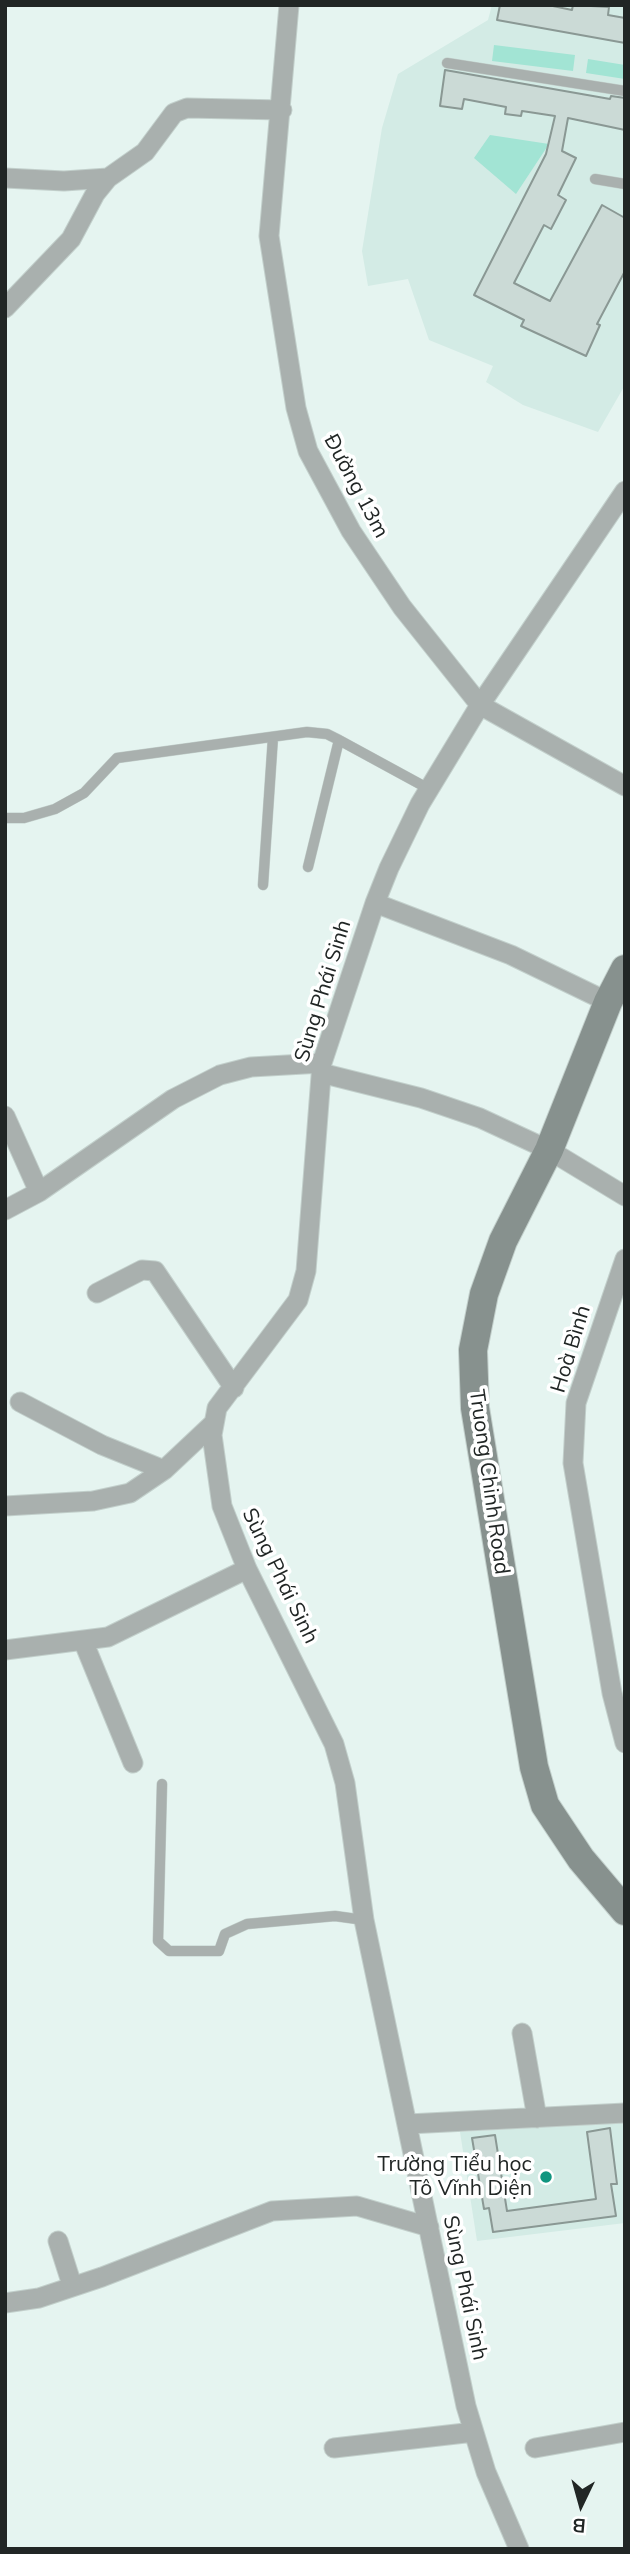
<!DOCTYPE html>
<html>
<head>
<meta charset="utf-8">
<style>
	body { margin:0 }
	#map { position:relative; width:630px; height:2554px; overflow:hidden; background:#e5f4f0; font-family:Mulish,sans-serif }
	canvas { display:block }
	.frame { position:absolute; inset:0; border:7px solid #212625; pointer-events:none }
	.north { position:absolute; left:546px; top:2470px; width:70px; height:70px; -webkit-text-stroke:5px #fff; paint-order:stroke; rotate:185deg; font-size:19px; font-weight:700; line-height:28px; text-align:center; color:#212625 }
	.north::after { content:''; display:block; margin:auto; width:24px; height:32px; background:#212625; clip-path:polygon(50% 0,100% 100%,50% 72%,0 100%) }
</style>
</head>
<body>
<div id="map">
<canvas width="630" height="2554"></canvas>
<div class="frame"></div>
<div class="north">B</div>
</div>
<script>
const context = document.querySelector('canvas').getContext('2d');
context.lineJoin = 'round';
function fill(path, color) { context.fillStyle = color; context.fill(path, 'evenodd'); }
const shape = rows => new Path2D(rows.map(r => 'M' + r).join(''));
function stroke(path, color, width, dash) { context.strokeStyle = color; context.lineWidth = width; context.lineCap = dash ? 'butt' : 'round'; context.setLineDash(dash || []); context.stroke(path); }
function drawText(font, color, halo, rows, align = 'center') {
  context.font = font + ' Mulish,sans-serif'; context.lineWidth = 7; context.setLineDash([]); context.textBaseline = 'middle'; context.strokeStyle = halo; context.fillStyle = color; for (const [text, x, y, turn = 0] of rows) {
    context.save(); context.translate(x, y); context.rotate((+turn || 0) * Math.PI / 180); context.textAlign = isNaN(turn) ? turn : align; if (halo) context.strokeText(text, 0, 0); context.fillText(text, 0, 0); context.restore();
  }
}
fill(shape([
	[492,5,625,5,625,385,598,432,523,405,486,382,493,366,429,340,408,279,368,286,362,251,382,128,398,74,488,20],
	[625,2122,625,2223,477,2241,460,2132]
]), '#d3ebe5');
fill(shape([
	[494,45,575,55,573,71,492,61],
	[588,59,625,65,625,79,586,73],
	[490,135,549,144,516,194,474,158]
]), '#a2e4d4');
const building = shape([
	[500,5,548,5,572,10,573,5,609,7,608,15,625,18,625,43,497,20,500,5],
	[445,70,610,99,611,96,625,98,625,130,568,118,562,151,576,158,558,195,566,200,551,229,544,225,514,283,550,301,602,205,625,218,625,271,597,324,600,325,586,356,521,326,524,320,474,295,546,154,555,116,522,111,521,116,505,114,506,107,464,99,462,109,440,106,445,70],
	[610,2128,617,2184,611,2184,616,2216,493,2232,489,2208,484,2209,472,2138,495,2135,507,2211,596,2199,587,2132,610,2128]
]);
fill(building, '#cbdad6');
stroke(building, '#8a9894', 2);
const lane = shape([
	[447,63,625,91],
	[595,179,625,184],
	[5,818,24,818,55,809,84,793,117,758,307,732,327,734,339,740,429,789],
	[308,867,339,740],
	[263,885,273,737],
	[162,1784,158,1941,169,1951,219,1951,225,1934,247,1924,335,1916,364,1920]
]);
const street = shape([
	[289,5,269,236,296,408,308,451,351,531,402,607,480,705,625,786],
	[5,178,64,181,108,178],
	[5,308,71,239,95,194,108,178,145,152,174,113,187,108,282,110],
	[375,903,511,955,608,1002],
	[321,1073,421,1098,480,1118,549,1150,625,1196],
	[5,1116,39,1192],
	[5,1210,39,1192,173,1099,220,1075,251,1067,322,1063],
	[625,1259,576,1403,573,1463,612,1693,625,1743],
	[97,1293,142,1270,155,1271,234,1388],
	[20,1402,102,1445,164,1470],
	[5,1506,93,1501,130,1493,164,1470,214,1423],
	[84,1643,133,1763],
	[5,1650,108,1637,247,1569],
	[522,2033,537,2118],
	[408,2124,625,2113],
	[58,2241,72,2285],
	[5,2303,39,2298,102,2277,272,2211,357,2206,429,2227],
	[334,2448,474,2432],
	[535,2448,625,2432],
	[519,2549,486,2472,466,2406,364,1920,345,1783,334,1744,247,1569,222,1506,212,1435,217,1408,298,1300,306,1271,322,1063,375,903,389,868,420,804,480,705,625,491]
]);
const secondary = shape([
	[625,969,608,1002,549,1150,503,1241,484,1294,473,1350,475,1408,534,1767,545,1805,581,1859,625,1911]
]);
stroke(lane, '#c2cfcb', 11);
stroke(street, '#c2cfcb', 21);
stroke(secondary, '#c2cfcb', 30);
stroke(lane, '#a9b0ae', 10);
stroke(street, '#a9b0ae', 19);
stroke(secondary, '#87918e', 28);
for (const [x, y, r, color] of [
	[546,2177,7,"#10957f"]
]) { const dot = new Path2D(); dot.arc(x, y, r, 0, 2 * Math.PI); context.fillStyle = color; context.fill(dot); stroke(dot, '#fff', 2.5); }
drawText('21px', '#212625', '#fff', [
	["Đường 13m",356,486,62],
	["Sùng Phái Sinh",323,991,-73],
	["Hoà Bình",571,1349,-73],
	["Truong Chinh Road",489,1482,82],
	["Sùng Phái Sinh",280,1576,64],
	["Sùng Phái Sinh",465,2288,78]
]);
drawText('21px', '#212625', '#fff', [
	["Trường Tiểu học",532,2165],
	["Tô Vĩnh Diện",532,2189]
], 'right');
</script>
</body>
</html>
